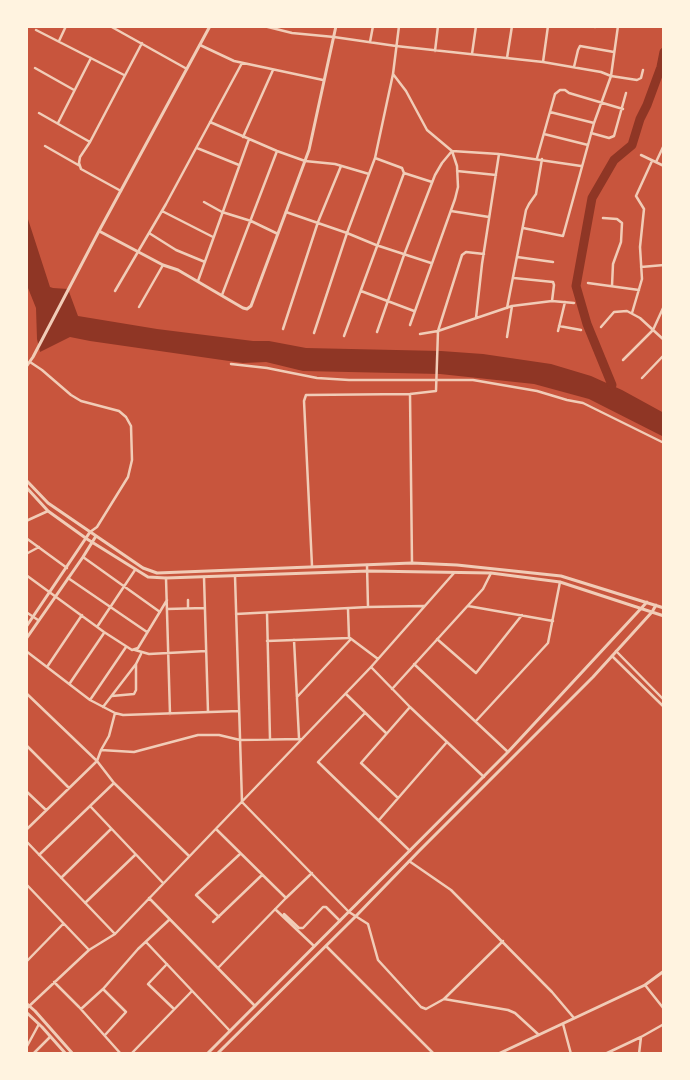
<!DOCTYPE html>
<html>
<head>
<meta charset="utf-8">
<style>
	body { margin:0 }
	#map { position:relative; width:690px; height:1080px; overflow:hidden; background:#c8553d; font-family:Inter,sans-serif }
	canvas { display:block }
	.frame { position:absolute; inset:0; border:28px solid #fff3e0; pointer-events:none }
</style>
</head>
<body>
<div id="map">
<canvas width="690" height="1080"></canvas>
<div class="frame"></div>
</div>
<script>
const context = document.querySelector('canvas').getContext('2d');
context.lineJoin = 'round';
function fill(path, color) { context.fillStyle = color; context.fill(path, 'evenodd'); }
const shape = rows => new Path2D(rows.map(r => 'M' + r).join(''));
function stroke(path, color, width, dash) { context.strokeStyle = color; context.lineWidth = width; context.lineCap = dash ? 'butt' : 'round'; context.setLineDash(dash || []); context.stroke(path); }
fill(shape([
	[26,213,50,287,53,288,68,289,78,316,157,329,253,341,269,341,306,348,441,351,483,354,551,364,591,376,622,390,664,413,664,437,589,399,534,384,440,374,303,371,266,362,243,363,90,341,70,337,40,352,37,339,36,308,26,283]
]), '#8f3625');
stroke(shape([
	[612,385,587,324,576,286,592,198,614,160,632,145,640,119,647,105,661,67,664,52]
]), '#8f3625', 9);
stroke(shape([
	[110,26,187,69],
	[264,26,292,33,334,37,396,46,543,62,601,72,611,76,637,80,641,78,643,70],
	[595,27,595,26],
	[36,30,124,75],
	[59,41,66,26],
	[370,42,373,26],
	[200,45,234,61,323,80],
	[435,51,438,26],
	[472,54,476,26],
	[507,58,512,26],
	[543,62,548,26],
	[574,67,578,50,580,46,614,52],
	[35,68,74,90],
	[393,74,406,91,427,130,452,151,457,166,458,187,455,199,410,325],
	[550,112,594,123],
	[39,113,90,142],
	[210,122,277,151,305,161,335,164,369,174],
	[58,123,91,58],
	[591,133,609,138,614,136,626,93],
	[544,134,588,145],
	[243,137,273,70],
	[45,146,80,166],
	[197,148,239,165],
	[641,155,664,166],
	[375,158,402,168,404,173,432,182],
	[537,158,555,94,560,90,565,90,569,93,623,109],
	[656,162,664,145],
	[457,171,496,175],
	[121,191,81,169,79,163,80,157,90,142,142,43],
	[204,202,222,212,251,221,278,234],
	[162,211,213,237],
	[451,211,489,217],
	[286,212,347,233,376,245,431,263],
	[603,218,617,219,622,223,621,242,613,264,612,286],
	[523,228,563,236,594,123,611,76,618,26],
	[149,233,176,250,205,262],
	[517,257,553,262],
	[641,267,664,265],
	[514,278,553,282,554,285,552,301],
	[198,281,249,139],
	[588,283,639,290],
	[115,291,166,204,242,63],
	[361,291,414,311],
	[222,295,277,151],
	[139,307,163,265],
	[507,308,526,210,529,204,536,194,542,159],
	[632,313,642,279,640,247,644,209,636,196,652,161],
	[476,318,482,264,499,154],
	[559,326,581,330],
	[601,327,614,312,627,311,640,318,664,340],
	[283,329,318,222,341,166],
	[558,331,565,302],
	[377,332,404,255,435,175,442,163,452,151,499,154,581,166],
	[314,333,347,233,375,158,393,74,399,26],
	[420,334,438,331,512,306,552,301,574,303],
	[344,336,404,173],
	[507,337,512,306],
	[623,360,653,330,664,306],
	[30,362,42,370,71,395,81,401,119,411,126,417,131,426,132,460,128,477,97,527,90,532],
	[231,364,267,368,317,378,349,380,473,380,537,391,567,400,583,403,664,443],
	[642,378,664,355],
	[410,394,412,563],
	[26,521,48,511],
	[26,538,67,568],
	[26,554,39,547],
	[83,557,160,612],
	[367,565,368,607],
	[312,566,304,401,306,395,410,394,436,391,438,331,462,255,466,252,484,254],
	[26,575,104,632,132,650,138,648,167,600],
	[235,576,242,802,349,912,368,924,378,960,421,1007,426,1009,444,999,503,941],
	[204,577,208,712],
	[68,578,147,632],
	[166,578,170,714],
	[188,600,188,608],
	[468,606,553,621],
	[167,609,205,608],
	[26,612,38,620],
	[267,613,270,739],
	[236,614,368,607,424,606],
	[97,627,135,570],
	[350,638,378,659],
	[437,639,476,673,522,615],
	[294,640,299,738],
	[267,641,349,638,348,609],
	[135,650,149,654,206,651],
	[26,651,90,700,115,713,123,715,239,711],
	[616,651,664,700],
	[612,656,664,707],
	[414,664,508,752],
	[47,667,82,615],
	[371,667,410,707,484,777],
	[70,683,104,633],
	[392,689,483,589,491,573],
	[26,693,97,761,114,783,189,856],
	[346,694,386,733],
	[112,696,134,694,136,690,136,664],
	[297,697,351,639],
	[90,700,126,647],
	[103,707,136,664,141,654],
	[365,713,318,762,410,851],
	[476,721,548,643,560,582],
	[26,745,69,788],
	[101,750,134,752,198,735,219,735,240,740,302,739],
	[26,791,46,810],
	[398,798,361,763,410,707],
	[90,806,163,883],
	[379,820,447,742],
	[216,829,286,898,218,968],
	[26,830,97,761,101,750,109,736,115,713],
	[26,841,115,934],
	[39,855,114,783],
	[409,861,451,890,552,992,574,1018],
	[61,878,111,829],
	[26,884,89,950],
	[149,898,255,1006],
	[286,898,312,873],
	[85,903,135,855],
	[275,909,314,946],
	[284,914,299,928,303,928,323,907,326,907,340,921],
	[219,917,196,895,240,854],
	[213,922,262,875],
	[146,942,230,1031],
	[326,946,434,1054],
	[26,962,63,924],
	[167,964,148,984,174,1009],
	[54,982,79,1007,121,1054],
	[645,985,664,1009],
	[444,999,508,1010,515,1013,539,1035],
	[26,1009,89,950,115,934,371,667,454,573],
	[81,1009,103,989],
	[563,1024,571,1054],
	[105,1035,126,1012,103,989,138,949,170,919],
	[26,1048,39,1024],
	[33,1054,50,1037],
	[131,1054,192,991],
	[605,1054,641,1037,664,1024],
	[639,1054,641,1037]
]), '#f1ccb7', 2.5);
stroke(shape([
	[99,231,163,265,178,270,243,308,247,309,251,306,309,150,336,26],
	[26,367,33,357,99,231,210,26],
	[26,480,48,503,143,568,157,573,412,563,457,565,561,576,664,608],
	[26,487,48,511,87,539,148,577,166,578,368,571,491,573,560,582,664,616],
	[26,627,90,532],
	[26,639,83,557,96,536],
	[26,1003,35,1011,73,1054],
	[26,1012,42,1027,66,1054],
	[207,1054,508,752,647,602],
	[217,1054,356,916,419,851,593,677,652,612,656,605],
	[498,1054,645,985,664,971]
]), '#f1ccb7', 3);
</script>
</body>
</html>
